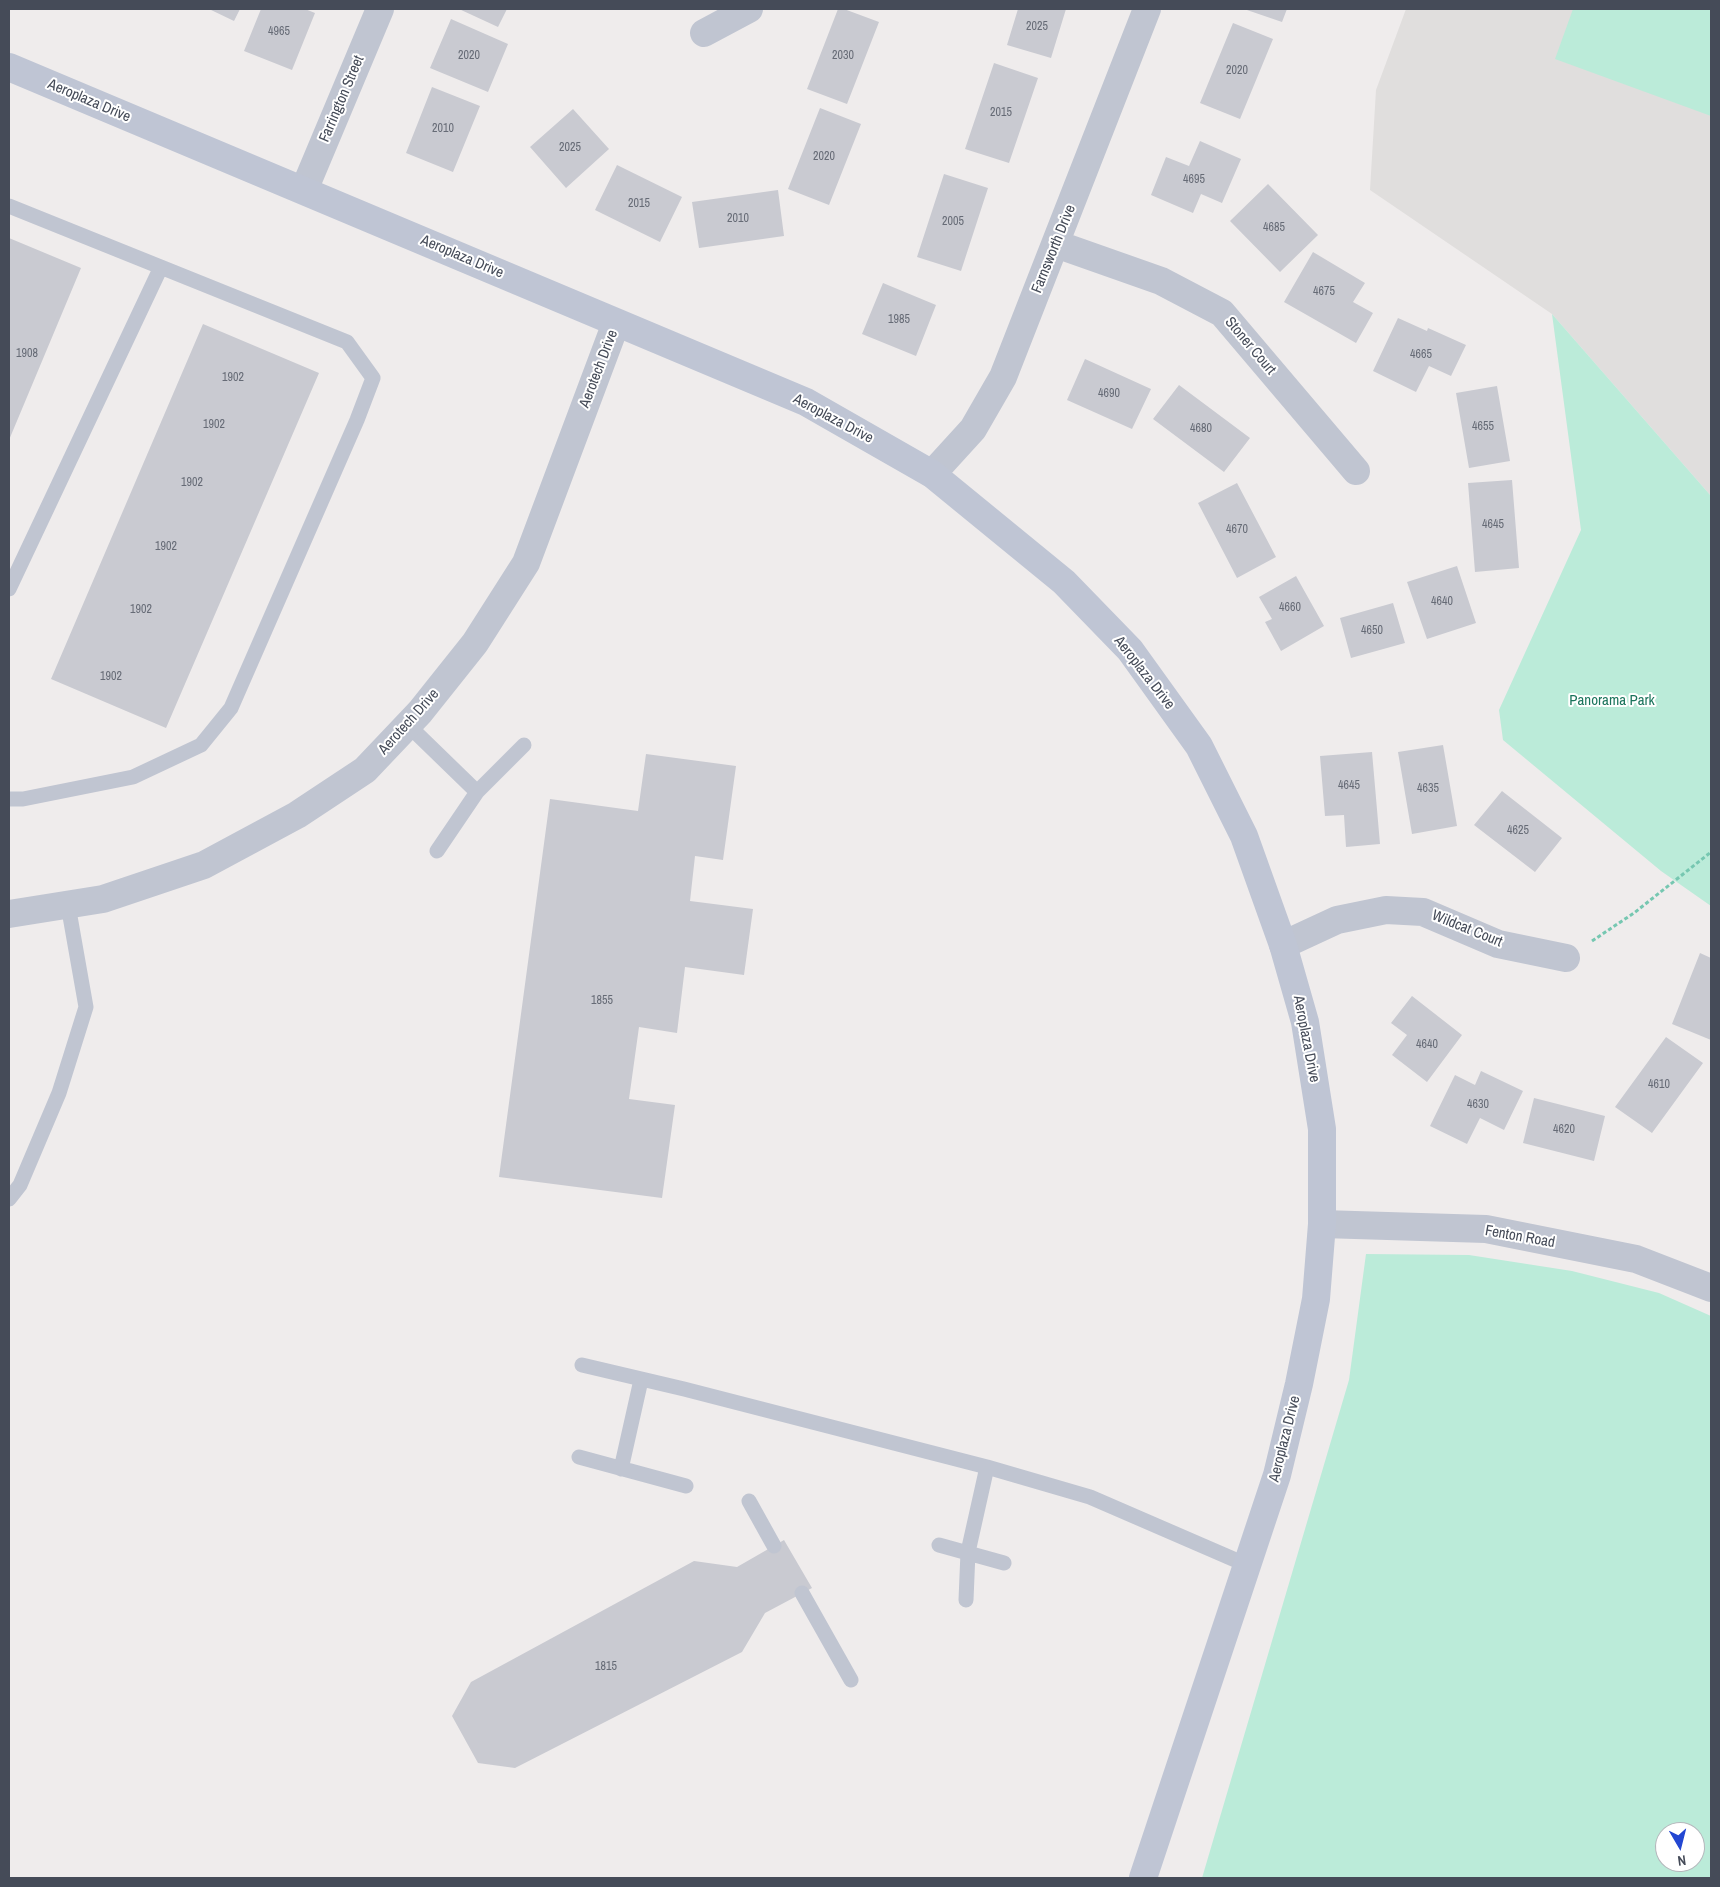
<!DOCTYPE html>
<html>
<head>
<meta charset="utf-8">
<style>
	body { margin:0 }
	#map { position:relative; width:1720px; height:1887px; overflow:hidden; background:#efecec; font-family:"Archivo Narrow",sans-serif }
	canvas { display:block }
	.frame { position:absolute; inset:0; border:10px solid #454b58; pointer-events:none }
	.north { position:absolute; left:1655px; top:1822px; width:50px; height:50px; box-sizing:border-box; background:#fff; border:1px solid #b5b7bc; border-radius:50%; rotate:172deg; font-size:14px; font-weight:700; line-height:20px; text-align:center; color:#454b58 }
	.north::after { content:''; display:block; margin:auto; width:18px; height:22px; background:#2347d2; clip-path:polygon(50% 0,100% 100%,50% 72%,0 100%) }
</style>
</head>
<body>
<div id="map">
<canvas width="1720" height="1887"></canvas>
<div class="frame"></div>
<div class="north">N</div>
</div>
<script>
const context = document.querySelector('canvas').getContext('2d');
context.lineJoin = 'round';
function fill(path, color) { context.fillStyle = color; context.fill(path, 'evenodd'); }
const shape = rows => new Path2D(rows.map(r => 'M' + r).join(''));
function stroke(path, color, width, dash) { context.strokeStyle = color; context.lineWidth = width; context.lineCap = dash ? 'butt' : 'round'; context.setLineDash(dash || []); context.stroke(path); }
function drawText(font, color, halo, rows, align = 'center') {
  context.font = font + ' "Archivo Narrow",sans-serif'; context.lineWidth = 4; context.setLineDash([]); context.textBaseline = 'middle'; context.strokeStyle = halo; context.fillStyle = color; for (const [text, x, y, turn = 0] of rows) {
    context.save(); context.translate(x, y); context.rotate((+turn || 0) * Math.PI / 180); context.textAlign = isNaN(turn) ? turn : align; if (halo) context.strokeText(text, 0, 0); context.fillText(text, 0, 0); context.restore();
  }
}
fill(shape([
	[1406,9,1711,9,1711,496,1552,314,1370,190,1376,90]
]), '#e0dedd');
fill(shape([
	[1573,9,1711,9,1711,116,1555,59],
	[1552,314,1711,496,1711,906,1661,871,1503,740,1499,710,1581,530],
	[1366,1254,1469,1255,1572,1271,1659,1293,1711,1316,1711,1878,1202,1878,1349,1380],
	[1665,1832,1695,1832,1695,1862,1665,1862]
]), '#bbebd9');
fill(shape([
	[209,9,240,9,234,21],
	[261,9,305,9,315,13,292,70,244,51],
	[459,9,507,9,498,27],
	[838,9,844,9,879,22,847,104,807,89],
	[1018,9,1066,9,1051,58,1007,45],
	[1244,9,1287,9,1282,22],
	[451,19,508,44,488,92,430,68],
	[1233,23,1273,39,1240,119,1200,103],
	[994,63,1038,78,1009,163,965,149],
	[432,87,480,106,453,172,406,153],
	[820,108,861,124,829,205,788,189],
	[573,109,609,149,566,188,530,147],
	[1200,141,1241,159,1222,203,1201,194,1193,213,1151,195,1166,157,1189,166],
	[617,165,682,197,660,242,595,210],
	[944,174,988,188,961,271,917,257],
	[1268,184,1318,235,1280,272,1230,221],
	[778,190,784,236,699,248,692,202],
	[9,238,81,268,9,440],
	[1313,252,1365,283,1353,302,1373,313,1356,343,1284,302],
	[883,283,936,305,916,356,862,334],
	[1398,318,1427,331,1428,328,1466,345,1451,376,1429,366,1416,392,1373,371],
	[203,324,319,373,166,728,51,679],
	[1085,359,1151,389,1132,429,1067,400],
	[1179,385,1250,438,1224,472,1153,419],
	[1497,386,1510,461,1469,468,1456,393],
	[1512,480,1519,568,1475,572,1468,483],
	[1237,483,1276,557,1237,578,1198,503],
	[1457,566,1476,623,1427,639,1407,582],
	[1296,576,1324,626,1281,651,1265,622,1272,619,1259,597],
	[1393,603,1405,643,1351,658,1340,618],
	[1443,745,1457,826,1412,834,1398,752],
	[1372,752,1380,844,1346,847,1344,815,1325,816,1320,756],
	[646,754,736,766,723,860,695,856,690,901,753,909,744,975,685,967,677,1033,639,1027,629,1099,675,1105,662,1198,499,1177,550,799,638,811],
	[1502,791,1562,838,1535,872,1474,825],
	[1700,953,1711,958,1711,1040,1672,1024],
	[1412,996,1462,1035,1427,1082,1392,1055,1407,1035,1391,1023],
	[1666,1037,1703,1063,1652,1133,1615,1107],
	[1481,1071,1523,1091,1504,1130,1480,1118,1467,1144,1430,1126,1455,1075,1475,1085],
	[1534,1098,1605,1116,1594,1161,1523,1143],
	[784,1540,812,1588,765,1613,742,1652,515,1768,478,1763,452,1716,471,1682,694,1561,737,1567]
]), '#c9cad1');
stroke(shape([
	[1592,941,1634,913,1711,852]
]), '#76c7b1', 3, [4, 2.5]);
stroke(shape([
	[9,206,347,342,373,378,357,420,231,708,201,745,133,777,23,799,9,799],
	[9,589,161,267],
	[408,725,477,792],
	[437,851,477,792,524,745],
	[9,1199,20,1185,59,1093,86,1007,68,905],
	[582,1365,684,1389,987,1467,1090,1497,1247,1565],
	[579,1457,686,1486],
	[621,1469,641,1380],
	[749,1501,774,1546],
	[939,1545,1004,1563],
	[802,1593,851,1680],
	[966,1600,968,1552,987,1467]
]), '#c0c5d1', 15);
stroke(shape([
	[704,33,749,9],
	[304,190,380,9],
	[1056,244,1161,281,1222,313,1356,471],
	[932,474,973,429,1003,377,1147,9],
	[9,914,103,899,204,865,297,815,365,770,420,712,475,643,526,563,616,323],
	[1283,945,1337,920,1386,910,1423,912,1498,944,1566,958],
	[1322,1224,1486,1229,1636,1259,1711,1288]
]), '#c0c5d1', 28);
stroke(shape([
	[9,67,806,402,932,474,1064,582,1130,650,1199,746,1244,836,1283,945,1305,1022,1322,1129,1322,1224,1316,1299,1299,1384,1277,1475,1143,1878]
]), '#bfc5d4', 28);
drawText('12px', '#666b76', null, [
	["2025",1037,27],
	["4965",279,32],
	["2020",469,56],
	["2030",843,56],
	["2020",1237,71],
	["2015",1001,113],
	["2010",443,129],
	["2025",570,148],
	["2020",824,157],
	["4695",1194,180],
	["2015",639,204],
	["2010",738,219],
	["2005",953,222],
	["4685",1274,228],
	["4675",1324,292],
	["1985",899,320],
	["1908",27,354],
	["4665",1421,355],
	["1902",233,378],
	["4690",1109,394],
	["1902",214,425],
	["4655",1483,427],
	["4680",1201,429],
	["1902",192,483],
	["4645",1493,525],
	["4670",1237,530],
	["1902",166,547],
	["4640",1442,602],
	["4660",1290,608],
	["1902",141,610],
	["4650",1372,631],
	["1902",111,677],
	["4645",1349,786],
	["4635",1428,789],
	["4625",1518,831],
	["1855",602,1001],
	["4640",1427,1045],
	["4610",1659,1085],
	["4630",1478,1105],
	["4620",1564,1130],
	["1815",606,1667]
]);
drawText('15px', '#454b58', '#fff', [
	["Farrington Street",342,99,-67],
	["Aeroplaza Drive",89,101,23],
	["Farnsworth Drive",1054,249,-68],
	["Aeroplaza Drive",462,257,23],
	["Stoner Court",1250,346,50],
	["Aerotech Drive",599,369,-69],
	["Aeroplaza Drive",833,419,28],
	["Aeroplaza Drive",1144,673,52],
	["Aerotech Drive",409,722,-48],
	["Wildcat Court",1467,929,22],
	["Aeroplaza Drive",1306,1039,79],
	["Fenton Road",1520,1237,10],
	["Aeroplaza Drive",1285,1439,-76]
]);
drawText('15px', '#1b745c', '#fff', [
	["Panorama Park",1612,701]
]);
</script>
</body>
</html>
